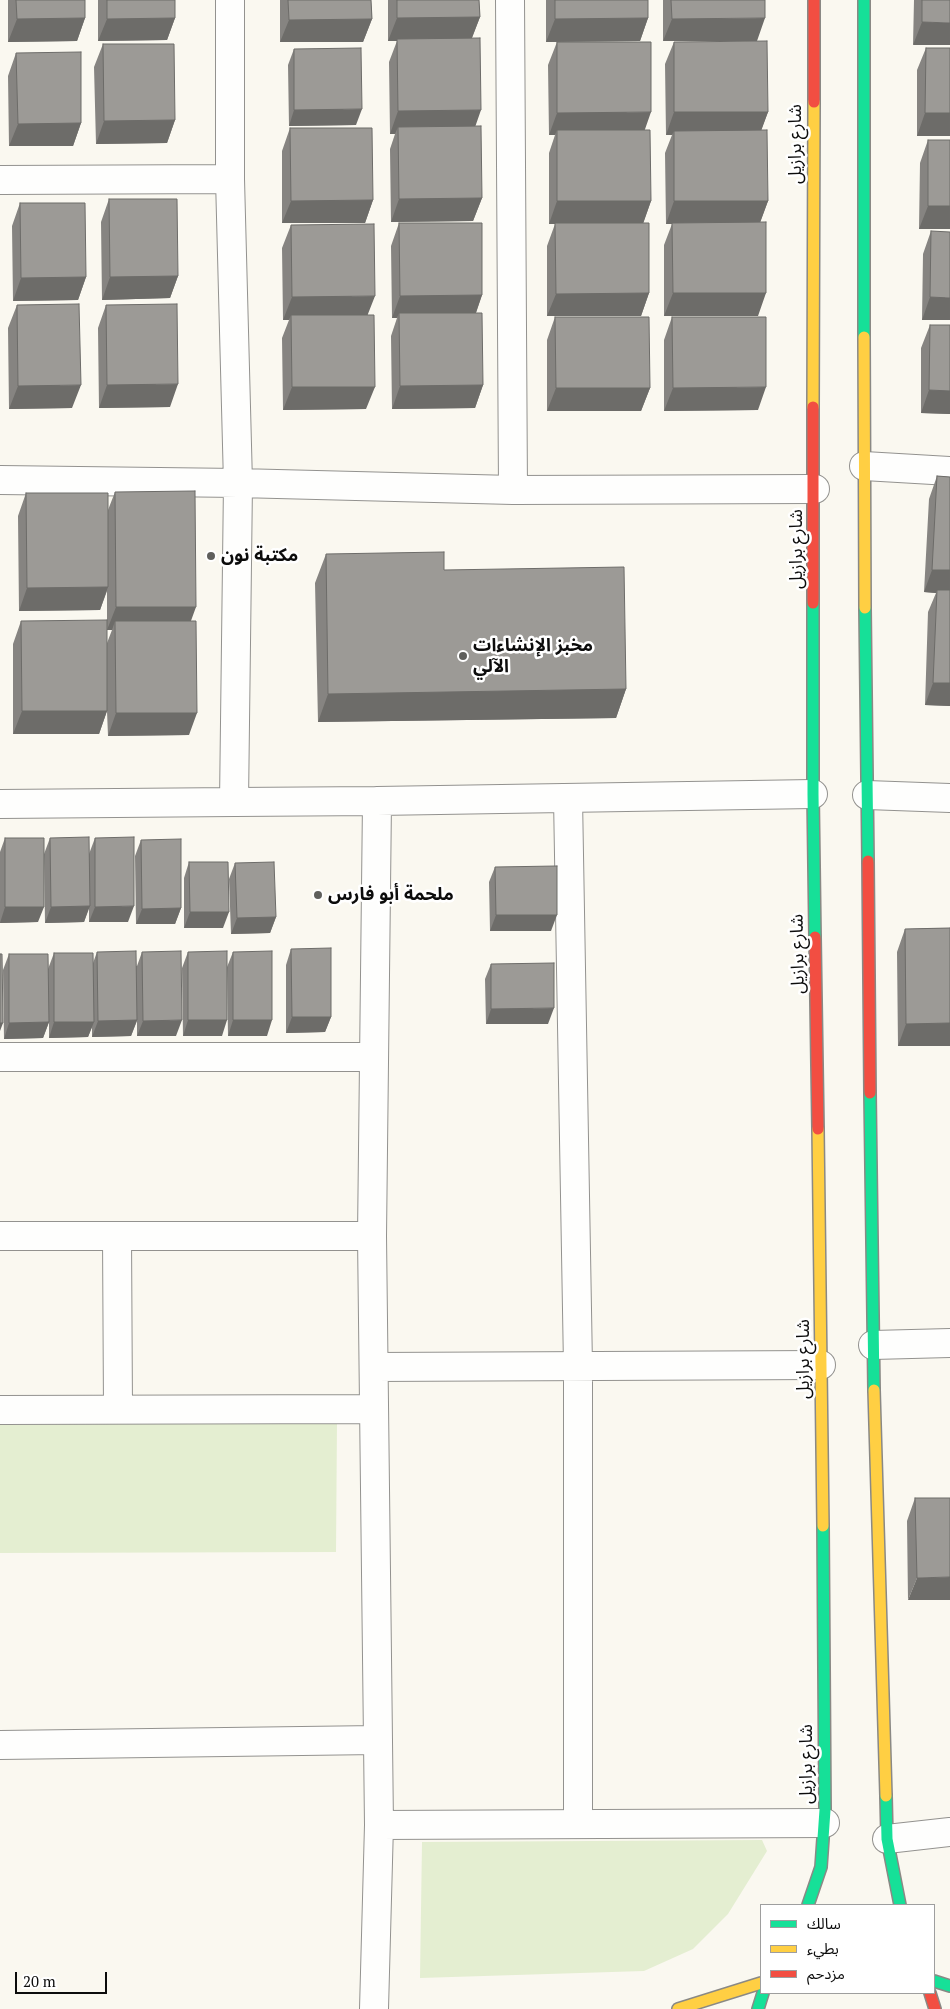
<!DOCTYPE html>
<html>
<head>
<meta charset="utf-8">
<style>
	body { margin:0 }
	#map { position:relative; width:950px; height:2009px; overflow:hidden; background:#faf8f0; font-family:"PT Serif","Noto Sans Arabic",serif }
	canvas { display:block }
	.legend { position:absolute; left:760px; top:1904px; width:175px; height:90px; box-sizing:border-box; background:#fff; border:1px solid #9e9e9e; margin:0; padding:6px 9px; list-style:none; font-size:15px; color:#0c0c0c }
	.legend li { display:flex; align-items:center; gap:10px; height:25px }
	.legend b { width:25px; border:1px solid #9e9e9e }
	.scale { position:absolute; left:15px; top:1972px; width:92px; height:22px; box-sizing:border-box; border:2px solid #0c0c0c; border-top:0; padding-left:6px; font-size:15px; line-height:18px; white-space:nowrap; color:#0c0c0c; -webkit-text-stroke:4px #fff; paint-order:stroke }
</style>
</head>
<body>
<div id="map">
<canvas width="950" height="2009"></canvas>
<ul class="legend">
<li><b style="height:6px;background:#16e098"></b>سالك</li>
<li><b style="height:6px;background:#ffcf43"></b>بطيء</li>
<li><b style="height:6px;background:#f24e42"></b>مزدحم</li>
</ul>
<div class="scale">20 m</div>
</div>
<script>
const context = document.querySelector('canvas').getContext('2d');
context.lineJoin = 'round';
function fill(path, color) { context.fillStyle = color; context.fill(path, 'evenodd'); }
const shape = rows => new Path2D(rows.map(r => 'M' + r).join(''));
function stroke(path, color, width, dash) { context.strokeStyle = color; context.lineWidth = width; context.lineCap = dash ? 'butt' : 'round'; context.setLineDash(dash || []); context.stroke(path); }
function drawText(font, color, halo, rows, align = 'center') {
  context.font = font + ' "PT Serif","Noto Sans Arabic",serif'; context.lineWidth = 5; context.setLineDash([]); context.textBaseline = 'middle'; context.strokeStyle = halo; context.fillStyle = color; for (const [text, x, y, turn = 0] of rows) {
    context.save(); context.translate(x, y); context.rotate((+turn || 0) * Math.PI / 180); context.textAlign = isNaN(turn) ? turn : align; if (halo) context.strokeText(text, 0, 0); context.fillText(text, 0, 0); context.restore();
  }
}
fill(shape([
	[337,1422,336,1552,0,1553,0,1425],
	[762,1840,767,1851,728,1914,693,1949,644,1971,420,1978,422,1842]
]), '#e4eed1');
const street = shape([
	[230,0,230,179,238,483,234,802,377,801,372,1236,379,1825,374,2009],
	[510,0,513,490],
	[0,180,230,179],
	[864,466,950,471],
	[0,480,238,483,513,490,815,489],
	[867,795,950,798],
	[568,798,578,1366,578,1824],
	[377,801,813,794],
	[0,804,234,802],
	[0,1057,374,1057],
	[0,1236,372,1236],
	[117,1236,118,1409],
	[873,1345,950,1343],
	[374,1367,821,1365],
	[0,1410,374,1409],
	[0,1745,377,1740],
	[379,1825,825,1823],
	[887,1839,950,1832]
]);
const fast = shape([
	[864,0,864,337],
	[813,603,813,794,815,937],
	[865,608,868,861],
	[870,1093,874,1390],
	[886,1796,887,1839,900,1905],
	[808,1905,821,1867,825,1810,823,1526],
	[934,1981,950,1986],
	[758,2009,763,1993]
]);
const slow = shape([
	[864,337,865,608],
	[813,407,814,102],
	[818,1129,823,1526],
	[874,1390,886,1796],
	[678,2009,761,1983]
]);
const jam = shape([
	[814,102,814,0],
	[813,603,813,407],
	[868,861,870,1093],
	[815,937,818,1129],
	[930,1993,935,2009]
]);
stroke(street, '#93928f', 30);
stroke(fast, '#8a8985', 14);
stroke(slow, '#8a8985', 14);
stroke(jam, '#8a8985', 14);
stroke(street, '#fefefd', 28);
stroke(fast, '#16e098', 11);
stroke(slow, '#ffcf43', 11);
stroke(jam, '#f24e42', 11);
fill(shape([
	[8,0,85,0,85,18,77,41,8,42],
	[98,0,175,0,175,18,167,40,98,41],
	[280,0,371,0,372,19,363,42,280,42],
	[388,0,479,0,480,17,472,38,475,126,482,198,473,221,391,222,390,149,395,134,390,134,389,62,397,41,388,41],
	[546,0,648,0,648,18,640,41,546,42],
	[663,0,765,0,663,41],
	[914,0,950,0,913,45],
	[557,42,644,130,651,201,643,223,649,293,641,316,547,316,547,246,555,224,549,224,549,153,555,135,549,135,548,65],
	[674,42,768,112,761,130,768,201,760,222,758,316,664,316,664,245,672,224,666,224,665,153,672,135,666,135,665,64],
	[103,44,175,120,167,143,96,144,94,67],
	[926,48,950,48,950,136,917,136,917,70],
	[294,49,356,125,289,126,288,65],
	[16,53,81,123,73,146,9,146,8,76],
	[290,128,373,200,365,223,282,223,282,151],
	[928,140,950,229,919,229,920,163],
	[109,199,178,276,170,298,102,300,101,222],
	[20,203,86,277,78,300,13,301,12,226],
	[399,223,482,295,476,313,483,385,475,408,392,409,391,336,397,318,392,318,391,246],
	[291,225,368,315,366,409,283,410,282,338,289,320,283,320,282,248],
	[931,231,950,320,922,320,923,254],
	[17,305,72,408,9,409,8,328],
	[106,305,170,407,99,408,98,328],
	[555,317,650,388,641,411,547,411,547,340],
	[672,317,758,410,664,411,664,340],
	[930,325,950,325,950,414,921,413,921,348],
	[937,476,950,477,950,706,925,705,928,612,936,593,924,592,929,499],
	[115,492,191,621,189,735,108,736,107,711,99,734,13,734,13,644,21,621,107,643,112,630,107,630,107,591,100,610,19,611,18,516,26,493,108,510],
	[326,554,444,570,626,689,616,718,318,722,315,583],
	[5,838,38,922,0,923,0,852],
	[50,838,89,854,95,838,128,922,89,922,89,907,84,922,45,923,44,854],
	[141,840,181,908,175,924,136,924,135,856],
	[189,862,223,928,184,928,184,878],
	[235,863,276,917,270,933,231,934,229,879],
	[495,867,551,931,490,931,489,882],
	[950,928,950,1046,898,1046,897,952,905,929],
	[291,949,331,1017,325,1032,286,1033,286,965],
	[97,952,137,966,142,952,176,1036,137,1036,137,1021,131,1036,92,1037,92,1027,88,1037,49,1038,49,1022,43,1038,4,1039,3,970,9,954,48,969,54,953,93,963],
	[188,952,222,1036,183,1036,182,968],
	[233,952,267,1036,228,1036,227,967],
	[491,964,548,1024,486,1024,485,979],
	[915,1498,950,1498,908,1600,907,1521]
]), '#868481');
fill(shape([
	[480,17,471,40,397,39,397,41,388,41,397,18],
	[85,18,77,41,8,42,17,19],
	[175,18,167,40,98,41,107,19],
	[648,18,640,41,546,42,555,19],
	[765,18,757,41,663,41,672,19],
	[372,19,363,42,280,42,289,20],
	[922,22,950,23,950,45,913,45],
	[362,109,356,125,289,126,294,110],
	[481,110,473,133,398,127,395,134,390,134,398,111],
	[651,112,643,135,557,130,555,135,549,135,557,113],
	[674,112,768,112,760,134,674,131,672,135,666,135],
	[925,113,950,113,950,136,917,136],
	[175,120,167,143,96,144,104,121],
	[81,123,73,146,9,146,18,124],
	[482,198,473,221,391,222,399,199],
	[373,200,365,223,282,223,291,201],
	[557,201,651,201,643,224,549,224],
	[674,201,768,201,760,223,666,224],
	[928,206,950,206,950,229,919,229],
	[178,276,170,298,102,300,110,277],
	[86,277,78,300,13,301,21,278],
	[649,293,641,316,547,316,556,294],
	[673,293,766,293,758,316,664,316],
	[482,295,474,318,399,313,397,318,392,318,400,296],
	[375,296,366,319,291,315,289,320,283,320,292,297],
	[930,297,950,298,950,320,922,320],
	[178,384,170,407,99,408,107,385],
	[81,385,72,408,9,409,18,386],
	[483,385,475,408,392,409,400,386],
	[292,387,375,387,366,409,283,410],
	[766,387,758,410,664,411,673,388],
	[556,388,650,388,641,411,547,411],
	[929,390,950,391,950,414,921,413],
	[932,570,950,570,950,594,937,590,936,593,924,592],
	[108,587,100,610,19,611,27,588],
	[116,607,196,607,188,629,115,621,112,630,107,630],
	[933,683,950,683,950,706,925,705],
	[626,689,616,718,318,722,328,694],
	[22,711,107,711,99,734,13,734],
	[116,713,197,713,189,735,108,736],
	[90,906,84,922,45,923,51,907],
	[134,906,128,922,89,922,95,907],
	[5,907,44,907,38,922,0,923],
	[181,908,175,924,136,924,142,909],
	[190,912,229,912,223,928,184,928],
	[496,915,557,915,551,931,490,931],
	[276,917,270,933,231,934,237,918],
	[554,1008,548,1024,486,1024,491,1009],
	[292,1017,331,1017,325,1032,286,1033],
	[137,1020,131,1036,92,1037,98,1021],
	[182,1020,176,1036,137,1036,143,1021],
	[188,1020,227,1020,222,1036,183,1036],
	[233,1020,272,1020,267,1036,228,1036],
	[49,1022,43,1038,4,1039,9,1023],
	[54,1022,94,1022,88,1037,49,1038],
	[0,1023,3,1023,0,1031],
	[950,1023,950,1046,898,1046,906,1024],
	[950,1577,950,1600,908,1600,917,1578]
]), '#6d6c69');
const building = shape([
	[16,0,85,0,85,18,17,19,16,0],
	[107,0,175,0,175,18,107,19,107,0],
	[288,0,371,0,372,19,289,20,288,0],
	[397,0,479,0,480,17,397,18,397,0],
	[555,0,648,0,648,18,555,19,555,0],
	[671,0,765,0,765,18,672,19,671,0],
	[922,0,950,0,950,23,922,22,922,0],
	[480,38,481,110,398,111,397,39,480,38],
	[767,41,768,112,674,112,674,42,767,41],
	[557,42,651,42,651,112,557,113,557,42],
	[103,44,174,44,175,120,104,121,103,44],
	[361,48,362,109,294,110,294,49,361,48],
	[926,48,950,48,950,113,925,113,926,48],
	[81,52,81,123,18,124,16,53,81,52],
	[481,126,482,198,399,199,398,127,481,126],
	[290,128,372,128,373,200,291,201,290,128],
	[557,130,650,130,651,201,557,201,557,130],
	[767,130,768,201,674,201,674,131,767,130],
	[928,140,950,140,950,206,928,206,928,140],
	[109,199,177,199,178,276,110,277,109,199],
	[20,203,85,203,86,277,21,278,20,203],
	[766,222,766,293,673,293,672,223,766,222],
	[399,223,482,223,482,295,400,296,399,223],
	[555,223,649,223,649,293,556,294,555,223],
	[374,224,375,296,292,297,291,225,374,224],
	[931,231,950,232,950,298,930,297,931,231],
	[79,304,81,385,18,386,17,305,79,304],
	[177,304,178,384,107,385,106,305,177,304],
	[399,313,482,313,483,385,400,386,399,313],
	[291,315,374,315,375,387,292,387,291,315],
	[555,317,649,317,650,388,556,388,555,317],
	[672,317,766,317,766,387,673,388,672,317],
	[930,325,950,325,950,391,929,390,930,325],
	[937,476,950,477,950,570,932,570,937,476],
	[195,491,196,607,116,607,115,492,195,491],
	[26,493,108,493,108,587,27,588,26,493],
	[444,552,444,570,624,567,626,689,328,694,326,554,444,552],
	[937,590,950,590,950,683,933,683,937,590],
	[107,620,107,711,22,711,21,621,107,620],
	[115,621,196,621,197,713,116,713,115,621],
	[89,837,90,906,51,907,50,838,89,837],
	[134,837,134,906,95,907,95,838,134,837],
	[5,838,44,838,44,907,5,907,5,838],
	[181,839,181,908,142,909,141,840,181,839],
	[189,862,228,862,229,912,190,912,189,862],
	[274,862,276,917,237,918,235,863,274,862],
	[557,866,557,915,496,915,495,867,557,866],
	[950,928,950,1023,906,1024,905,929,950,928],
	[331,948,331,1017,292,1017,291,949,331,948],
	[136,951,137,1020,98,1021,97,952,136,951],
	[181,951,182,1020,143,1021,142,952,181,951],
	[227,951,227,1020,188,1020,188,952,227,951],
	[272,951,272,1020,233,1020,233,952,272,951],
	[54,953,93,953,94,1022,54,1022,54,953],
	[0,954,2,954,3,1023,0,1023,0,954],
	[9,954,48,954,49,1022,9,1023,9,954],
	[554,963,554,1008,491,1009,491,964,554,963],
	[915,1498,950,1498,950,1577,917,1578,915,1498]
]);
fill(building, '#9c9a96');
stroke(building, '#6d6c69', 1);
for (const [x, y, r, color] of [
	[211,556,5,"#5f5f5c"],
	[463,656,5,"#5f5f5c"],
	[318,895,5,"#5f5f5c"]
]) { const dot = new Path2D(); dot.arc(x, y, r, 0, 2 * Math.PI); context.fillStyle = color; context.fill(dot); stroke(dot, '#fff', 2); }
drawText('18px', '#0c0c0c', '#fff', [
	["شارع برازيل",796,144,-90],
	["شارع برازيل",797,549,-90],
	["شارع برازيل",798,954,-91],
	["شارع برازيل",804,1359,-90],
	["شارع برازيل",807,1764,-90]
]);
drawText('bold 18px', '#0c0c0c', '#fff', [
	["مكتبة نون",221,556],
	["مخبز الإنشاءات",473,646],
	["الآلي",473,667],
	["ملحمة أبو فارس",328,895]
], 'left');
</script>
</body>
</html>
